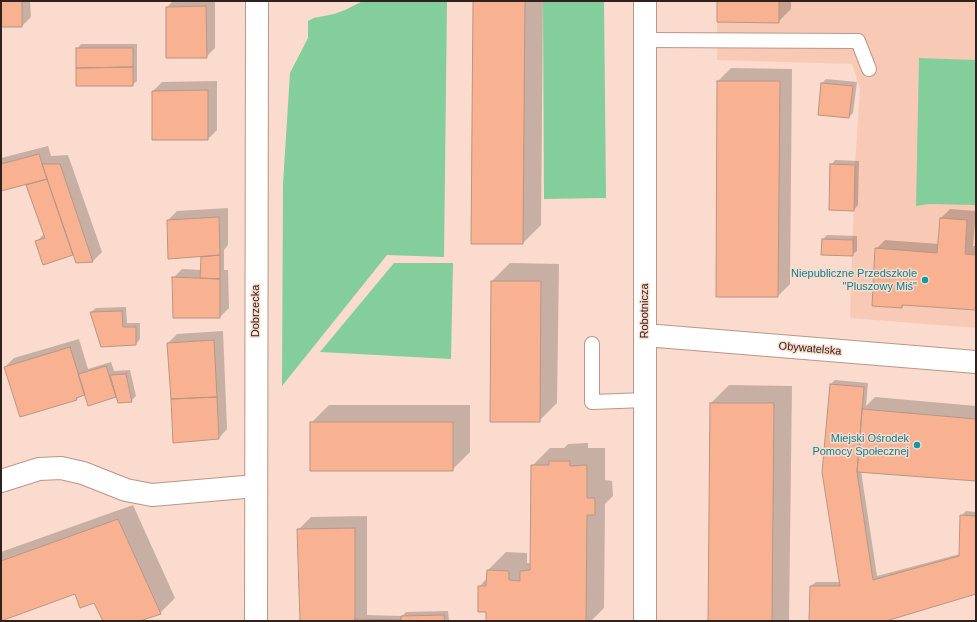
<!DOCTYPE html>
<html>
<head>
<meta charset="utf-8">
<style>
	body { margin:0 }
	#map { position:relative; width:977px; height:622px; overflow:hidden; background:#fadbcd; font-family:Arial,sans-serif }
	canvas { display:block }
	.frame { position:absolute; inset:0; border:2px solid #2f211b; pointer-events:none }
</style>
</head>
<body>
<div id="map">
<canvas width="977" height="622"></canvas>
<div class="frame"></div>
</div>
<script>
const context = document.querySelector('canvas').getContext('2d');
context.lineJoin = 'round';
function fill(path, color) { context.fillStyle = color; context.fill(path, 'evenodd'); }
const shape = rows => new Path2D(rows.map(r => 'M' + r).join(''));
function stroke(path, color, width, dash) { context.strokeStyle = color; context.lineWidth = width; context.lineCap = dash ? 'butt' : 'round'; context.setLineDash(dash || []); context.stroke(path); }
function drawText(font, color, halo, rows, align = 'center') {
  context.font = font + ' Arial,sans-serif'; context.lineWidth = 3; context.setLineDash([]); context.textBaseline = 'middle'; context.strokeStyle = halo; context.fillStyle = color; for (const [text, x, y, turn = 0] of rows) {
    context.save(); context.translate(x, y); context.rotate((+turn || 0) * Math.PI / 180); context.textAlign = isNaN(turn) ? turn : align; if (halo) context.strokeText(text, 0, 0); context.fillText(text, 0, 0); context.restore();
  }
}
fill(shape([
	[717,1,976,1,976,328,850,318,855,165,860,89,852,64,717,60]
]), '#f8cab5');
fill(shape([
	[363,1,447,1,444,257,387,255,282,386,283,184,290,73,308,38,308,21,314,18,334,14,345,10],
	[543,1,604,1,606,198,544,199],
	[919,58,976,60,976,205,930,204,916,206],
	[394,263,453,263,451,359,320,352]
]), '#83ce9a');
fill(shape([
	[1,1,30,1,31,17,22,26,1,26],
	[173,1,215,1,215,48,206,57,167,7],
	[474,1,543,1,541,225,523,243],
	[718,1,791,1,791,9,778,22],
	[81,44,137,44,137,81,132,85,77,49],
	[731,68,792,69,790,284,778,296,717,296,718,81],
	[826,79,857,82,853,113,849,117,822,83],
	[217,81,217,130,208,139,153,91,162,82],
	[48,146,51,156,68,155,102,252,93,261,76,262,74,253,44,263,36,242,44,234,26,183,1,190,1,158],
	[835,160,859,161,858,205,854,210,831,165],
	[228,208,228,245,224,250,224,270,228,270,229,308,220,317,173,278,182,269,201,270,202,257,203,255,168,220,177,211],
	[950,209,976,211,973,246,976,246,976,309,904,304,902,307,876,249,885,240,939,244,941,218],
	[827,235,857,236,857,251,852,255,823,239],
	[510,263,559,264,557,403,539,421,492,281],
	[126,307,127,323,140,323,140,339,136,344,102,346,91,312,96,308],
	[223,331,227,429,219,438,168,343,177,334],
	[79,339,88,369,111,362,114,371,130,370,136,396,131,401,117,396,89,405,85,394,80,396,76,400,5,367,14,358],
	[835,380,868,383,866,406,875,397,976,406,976,480,861,471,877,576,960,554,961,516,966,511,976,512,976,593,882,621,810,621,811,586,816,582,841,582,823,472,831,384],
	[729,385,792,386,789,621,709,621,711,403],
	[329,405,470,405,470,452,452,470,311,423],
	[588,443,588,448,605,448,605,480,612,481,613,496,605,504,604,608,591,621,487,621,488,611,479,587,487,578,488,570,506,552,527,553,527,563,530,563,531,561,532,466,550,448,564,448,568,444],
	[133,505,175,598,160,613,137,621,104,621,94,602,76,593,1,620,1,552],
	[367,516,367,615,402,616,406,612,448,611,449,621,301,621,298,530,311,517]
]), '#0003');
const building = shape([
	[1,1,22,1,22,27,1,27,1,1],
	[473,1,525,1,523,244,471,244,473,1],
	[717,1,779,1,779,23,717,22,717,1],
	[206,6,207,58,166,58,166,7,206,6],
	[76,48,133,48,133,67,76,68,76,48],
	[133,67,133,86,76,86,76,68,133,67],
	[717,81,780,81,778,297,716,297,717,81],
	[821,83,853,86,849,118,818,115,821,83],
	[208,90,208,140,152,140,152,91,208,90],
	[39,154,47,179,1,191,1,164,39,154],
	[42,164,60,164,93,262,76,263,42,164],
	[830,164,855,165,854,211,829,210,830,164],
	[47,179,73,255,43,265,35,241,45,238,26,185,47,179],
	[219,217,220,255,168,259,167,220,219,217],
	[940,218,967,220,965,254,976,255,976,310,902,305,902,308,872,306,875,248,937,253,940,218],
	[822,239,853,240,853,256,821,255,822,239],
	[220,255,220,279,200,278,201,257,220,255],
	[172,277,220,279,220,318,173,318,172,277],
	[491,281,541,281,540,422,490,422,491,281],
	[122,311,123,327,136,327,136,345,101,347,90,312,122,311],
	[214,340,217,397,171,399,167,343,214,340],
	[70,347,85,395,76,398,77,400,20,417,4,367,70,347],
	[106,366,116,397,88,406,78,374,106,366],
	[126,374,132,402,118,403,110,375,126,374],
	[830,384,864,387,857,472,873,580,959,556,960,515,976,516,976,594,886,621,809,621,810,586,840,586,822,472,830,384],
	[217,397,219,439,173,443,171,399,217,397],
	[710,403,774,403,772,621,708,621,710,403],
	[862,409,976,419,976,481,857,472,862,409],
	[310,422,453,422,453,471,310,471,310,422],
	[549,461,570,461,570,466,587,465,587,498,595,498,595,515,587,515,586,621,486,621,486,612,478,612,478,586,486,586,487,570,509,571,509,580,520,581,520,571,530,570,531,465,549,465,549,461],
	[118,519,161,614,140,621,103,621,94,603,80,608,75,594,1,621,1,561,118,519],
	[355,528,355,621,300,621,297,529,355,528],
	[444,615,445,621,401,621,401,616,444,615],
	[355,619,401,620,401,621,355,621,355,619]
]);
fill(building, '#f8b292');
stroke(building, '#b99585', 1);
const service = shape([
	[645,40,858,41,869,69],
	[592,344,592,402,645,400]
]);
const minor = shape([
	[645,335,976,362],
	[1,481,39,469,61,468,83,473,126,490,152,495,256,486],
	[645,621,645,1]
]);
const tertiary = shape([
	[256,621,257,1]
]);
stroke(service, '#ba9686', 16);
stroke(minor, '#ba9686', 24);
stroke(tertiary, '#ba9686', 24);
stroke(service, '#fff', 14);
stroke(minor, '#fff', 22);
stroke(tertiary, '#fff', 22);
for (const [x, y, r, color] of [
	[925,280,4,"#0f9aa8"],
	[917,445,4,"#0f9aa8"]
]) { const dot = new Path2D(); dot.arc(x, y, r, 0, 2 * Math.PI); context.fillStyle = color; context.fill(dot); stroke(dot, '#fadbcd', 1.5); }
drawText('11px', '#0d838f', '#fadbcd', [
	["Niepubliczne Przedszkole",917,274],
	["\"Pluszowy Miś\"",917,287],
	["Miejski Ośrodek",909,439],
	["Pomocy Społecznej",909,452]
], 'right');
drawText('11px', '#2f211b', '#fadbcd', [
	["Dobrzecka",256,311,-90],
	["Robotnicza",645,311,-90],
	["Obywatelska",810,349,5]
]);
</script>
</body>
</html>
